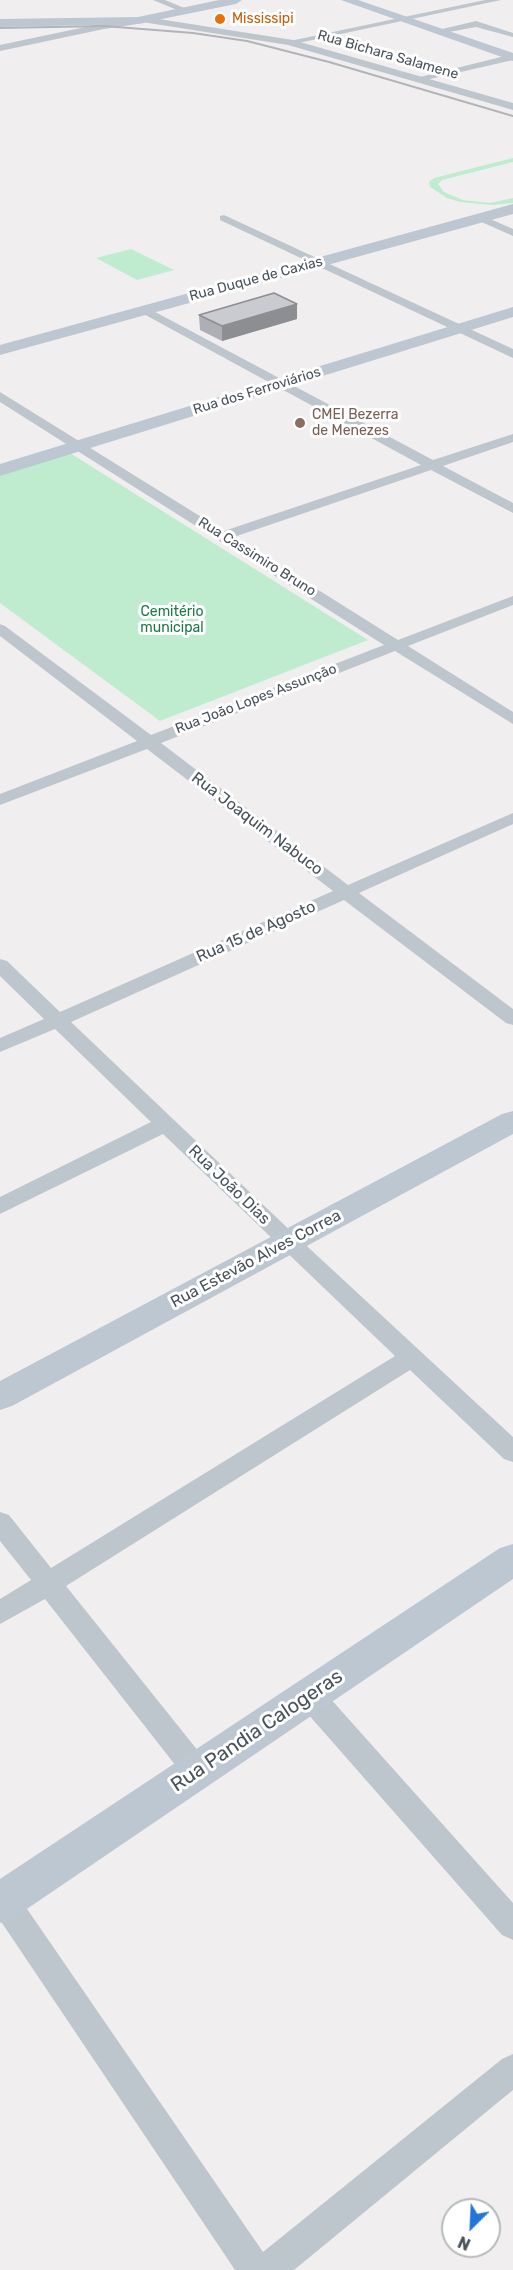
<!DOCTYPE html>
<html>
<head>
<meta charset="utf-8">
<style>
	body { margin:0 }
	#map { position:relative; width:513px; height:2270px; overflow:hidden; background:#f1eeef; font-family:Rubik,sans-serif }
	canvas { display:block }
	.north { position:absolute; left:441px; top:2198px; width:60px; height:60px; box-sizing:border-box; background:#fff; border:2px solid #b6babd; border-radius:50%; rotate:204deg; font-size:16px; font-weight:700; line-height:24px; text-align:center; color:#48525b }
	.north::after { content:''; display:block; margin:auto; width:21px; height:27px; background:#2376d7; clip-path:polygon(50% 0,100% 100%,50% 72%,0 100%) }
</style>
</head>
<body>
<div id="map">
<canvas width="513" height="2270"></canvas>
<div class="north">N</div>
</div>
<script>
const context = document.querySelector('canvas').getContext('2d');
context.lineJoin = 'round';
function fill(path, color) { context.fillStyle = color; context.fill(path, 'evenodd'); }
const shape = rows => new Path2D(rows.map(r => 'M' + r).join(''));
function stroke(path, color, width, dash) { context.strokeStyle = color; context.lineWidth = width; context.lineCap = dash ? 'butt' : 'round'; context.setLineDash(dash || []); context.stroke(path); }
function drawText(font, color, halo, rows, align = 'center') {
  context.font = font + ' Rubik,sans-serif'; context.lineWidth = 6; context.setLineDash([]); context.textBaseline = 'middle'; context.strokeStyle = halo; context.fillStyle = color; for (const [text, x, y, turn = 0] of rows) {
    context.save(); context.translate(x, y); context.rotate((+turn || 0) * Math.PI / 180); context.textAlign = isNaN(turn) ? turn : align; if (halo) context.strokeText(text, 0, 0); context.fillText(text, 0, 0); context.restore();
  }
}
fill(shape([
	[513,158,513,162,442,180,438,184,444,192,463,200,490,203,513,198,513,203,492,205,460,202,447,198,430,187,429,182,434,178],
	[131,249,174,270,137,280,96,258],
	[70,453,368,640,160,721,0,603,0,474]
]), '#bfeccf');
fill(shape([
	[153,0,165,0,189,10,182,12,153,0],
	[485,0,501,0,289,45,285,42,485,0],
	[141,18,145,21,144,23,104,29,0,51,0,45,104,23,141,18],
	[476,21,513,33,513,37,476,27,438,34,434,31,476,21],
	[513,54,513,60,417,82,412,79,513,54],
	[224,215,513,349,513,358,220,220,220,216,224,215],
	[481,215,513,229,513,236,477,220,476,218,481,215],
	[144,306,433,460,513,434,513,442,443,466,513,503,513,513,431,470,234,537,398,640,513,596,513,605,408,646,513,712,513,724,395,651,161,743,348,885,513,813,513,824,359,893,513,1009,513,1025,506,1023,344,900,71,1022,296,1236,513,1437,513,1462,504,1459,410,1370,66,1586,207,1762,211,1771,207,1780,197,1784,187,1780,45,1599,0,1624,0,1599,31,1580,0,1541,0,1512,9,1515,51,1568,395,1356,163,1134,0,1214,0,1197,151,1122,55,1029,0,1052,0,1038,44,1019,0,976,0,959,7,961,60,1012,333,891,147,749,0,805,0,794,137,741,0,636,0,624,5,626,151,735,384,645,0,402,0,392,224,531,421,465,140,312,140,308,144,306],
	[310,1684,320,1687,513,1903,513,1940,502,1935,300,1705,296,1696,300,1687,310,1684],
	[4,1886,14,1890,263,2252,502,2059,513,2054,513,2090,294,2270,235,2270,0,1920,0,1887,4,1886]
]), '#bec6cd');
fill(shape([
	[146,17,293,40,513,103,513,110,288,45,142,22,142,18,146,17]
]), '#bec6cd');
fill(shape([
	[219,0,242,0,236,4,137,24,0,27,0,19,138,17,219,0],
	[341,0,358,0,513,53,513,61,341,0],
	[513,204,513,214,0,355,0,345,513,204],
	[513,307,513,317,0,476,0,464,513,307],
	[513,1111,513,1134,12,1406,0,1410,0,1381,502,1114,513,1111],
	[513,1544,513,1579,15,1917,0,1923,0,1879,500,1548,513,1544]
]), '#bdc7d1');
stroke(shape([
	[0,28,104,26,193,33,247,41,329,62,513,116]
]), '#b1b4b8', 2);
fill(shape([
	[199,315,297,319,222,341,200,330]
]), '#adafb4');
fill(shape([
	[297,304,297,319,222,341,222,326]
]), '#8d8e92');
const building = shape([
	[274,293,297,304,222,326,199,315,274,293]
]);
fill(building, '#c9cbd1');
stroke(building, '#8d8e92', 1.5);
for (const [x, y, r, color] of [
	[220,19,6,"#e8710a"],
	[300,423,6,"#8d6e63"]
]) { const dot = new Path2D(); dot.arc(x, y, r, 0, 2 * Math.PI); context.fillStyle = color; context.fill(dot); stroke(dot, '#fff', 2); }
drawText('14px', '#c56008', '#fff', [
	["Mississipi",232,19]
], 'left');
drawText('14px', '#48525b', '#fff', [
	["Rua Bichara Salamene",388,55,16],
	["Rua Duque de Caxias",256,279,-15],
	["Rua dos Ferroviários",257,391,-17],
	["Rua Cassimiro Bruno",257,557,32],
	["Rua João Lopes Assunção",256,699,-21]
]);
drawText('14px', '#785e54', '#fff', [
	["CMEI Bezerra",312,415],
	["de Menezes",312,431]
], 'left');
drawText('14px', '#1c7948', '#fff', [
	["Cemitério",172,612],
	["municipal",172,628]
]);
drawText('16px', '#48525b', '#fff', [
	["Rua Joaquim Nabuco",257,824,37],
	["Rua 15 de Agosto",256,932,-24],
	["Rua João Dias",229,1185,44],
	["Rua Estevão Alves Correa",256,1259,-28]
]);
drawText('20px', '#48525b', '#fff', [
	["Rua Pandia Calogeras",257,1731,-34]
]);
</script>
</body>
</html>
